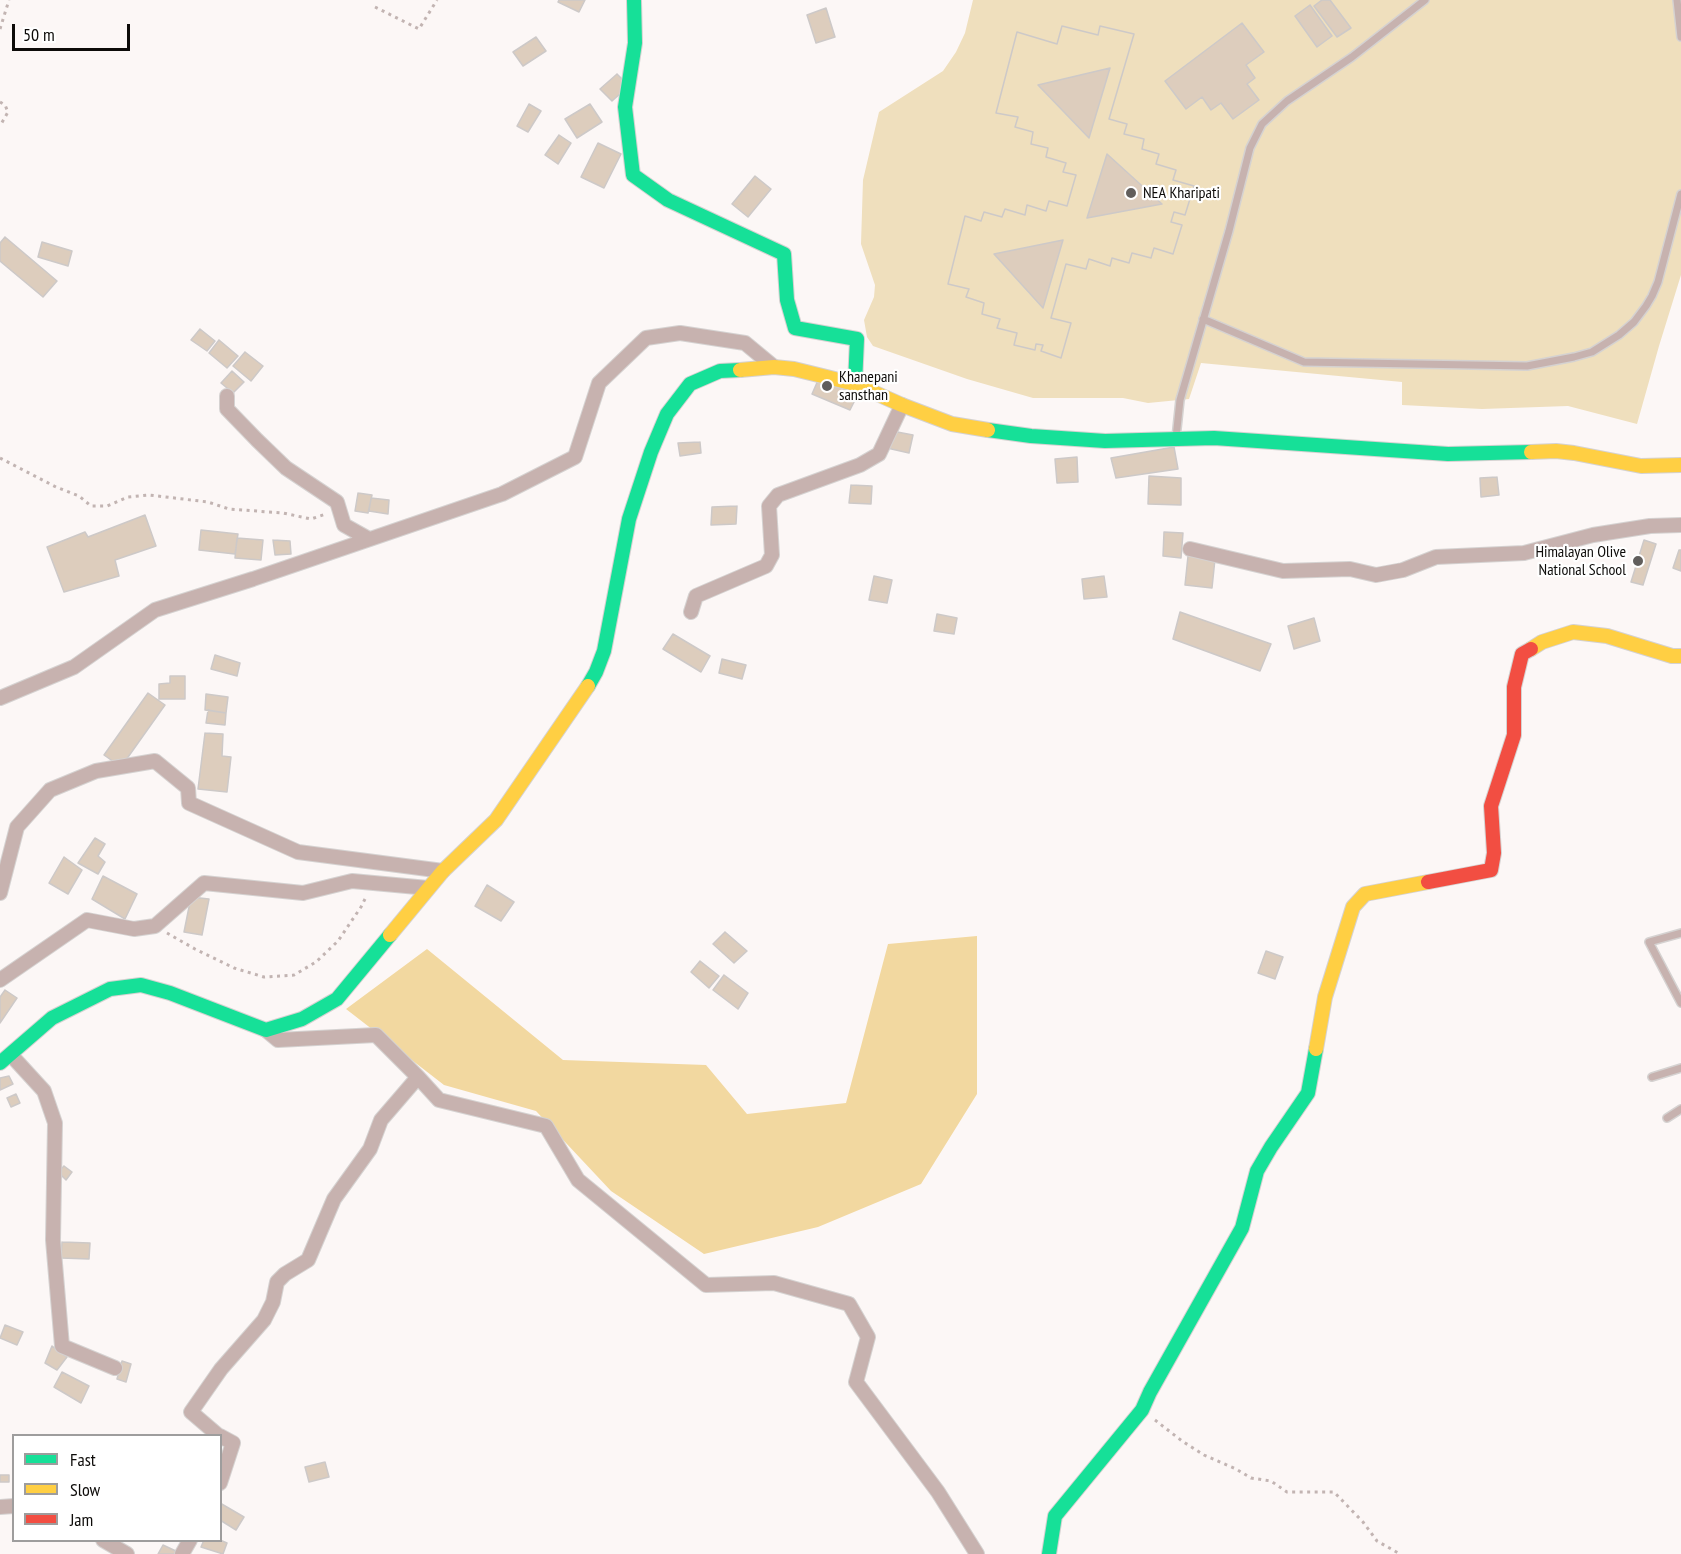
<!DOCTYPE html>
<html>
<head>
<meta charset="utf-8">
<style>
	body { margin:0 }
	#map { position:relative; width:1681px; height:1554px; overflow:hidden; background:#fcf7f6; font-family:"PT Sans Narrow",sans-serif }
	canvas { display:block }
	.legend { position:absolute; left:12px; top:1434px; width:210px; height:108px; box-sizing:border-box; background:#fff; border:2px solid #9e9d9d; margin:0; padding:8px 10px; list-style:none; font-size:18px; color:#0d0b09 }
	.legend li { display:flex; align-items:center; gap:12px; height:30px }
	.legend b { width:30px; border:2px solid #9e9d9d }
	.scale { position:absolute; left:12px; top:24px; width:118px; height:27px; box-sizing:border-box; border:3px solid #0d0b09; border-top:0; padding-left:8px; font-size:18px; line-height:21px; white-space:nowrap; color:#0d0b09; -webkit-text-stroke:4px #fff; paint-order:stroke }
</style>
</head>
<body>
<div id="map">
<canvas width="1681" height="1554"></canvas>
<ul class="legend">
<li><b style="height:8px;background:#16e098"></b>Fast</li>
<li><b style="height:8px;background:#ffcf43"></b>Slow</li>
<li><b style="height:8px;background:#f24e42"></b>Jam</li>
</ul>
<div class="scale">50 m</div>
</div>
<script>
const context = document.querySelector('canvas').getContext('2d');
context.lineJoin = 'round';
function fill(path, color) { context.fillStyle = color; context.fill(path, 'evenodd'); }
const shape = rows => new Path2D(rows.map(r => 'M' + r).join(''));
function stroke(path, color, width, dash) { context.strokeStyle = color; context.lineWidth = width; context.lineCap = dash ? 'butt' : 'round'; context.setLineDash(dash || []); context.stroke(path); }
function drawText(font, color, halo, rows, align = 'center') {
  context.font = font + ' "PT Sans Narrow",sans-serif'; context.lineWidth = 4.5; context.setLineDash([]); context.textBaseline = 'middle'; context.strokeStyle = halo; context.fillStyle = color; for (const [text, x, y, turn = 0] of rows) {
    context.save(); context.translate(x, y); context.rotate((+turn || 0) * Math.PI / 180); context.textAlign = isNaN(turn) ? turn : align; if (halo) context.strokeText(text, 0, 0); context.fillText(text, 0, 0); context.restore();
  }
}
fill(shape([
	[973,0,1681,0,1681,275,1659,346,1637,424,1568,406,1482,409,1402,405,1402,382,1201,363,1189,399,1148,403,1123,398,1033,398,967,379,873,346,867,337,864,320,874,297,875,285,861,244,863,180,879,112,943,71,956,52,965,33]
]), '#efdfbd');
fill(shape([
	[977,936,977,1094,921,1184,818,1227,704,1254,611,1191,536,1111,444,1085,346,1009,427,949,563,1060,706,1065,747,1114,846,1103,888,944]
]), '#f2d8a0');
const building = shape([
	[559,0,585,0,579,12,558,2,559,0],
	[1322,0,1330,0,1351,28,1337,37,1314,6,1322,0],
	[1310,5,1332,36,1317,47,1295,16,1310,5],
	[826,8,835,37,816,43,807,15,826,8],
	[1242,23,1264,52,1246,65,1255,78,1247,84,1259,100,1233,119,1221,103,1211,110,1202,97,1186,109,1165,81,1242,23],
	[1062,26,1098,35,1100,26,1134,34,1109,119,1127,124,1124,134,1144,139,1142,149,1159,154,1156,164,1176,170,1173,180,1194,186,1185,215,1174,212,1171,222,1182,225,1173,254,1154,248,1151,258,1132,253,1129,263,1112,258,1110,266,1089,259,1086,269,1066,264,1051,318,1071,323,1061,358,1041,351,1043,345,1036,344,1035,350,1014,345,1017,333,997,328,1000,319,982,314,984,303,966,297,969,289,948,284,965,216,981,221,984,212,1002,217,1005,209,1025,215,1027,205,1046,211,1049,201,1067,206,1076,175,1063,172,1066,163,1046,157,1048,148,1031,144,1033,132,1015,127,1018,117,996,113,1017,32,1057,44,1062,26],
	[1110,68,1089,138,1038,85,1110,68],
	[1107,154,1162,204,1087,218,1107,154],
	[1063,240,1043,308,994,254,1063,240],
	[1062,26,1098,35,1100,26,1134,34,1109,119,1127,124,1124,134,1144,139,1142,149,1159,154,1156,164,1176,170,1173,180,1194,186,1185,215,1174,212,1171,222,1182,225,1173,254,1154,248,1151,258,1132,253,1129,263,1112,258,1110,266,1089,259,1086,269,1066,264,1051,318,1071,323,1061,358,1041,351,1043,345,1036,344,1035,350,1014,345,1017,333,997,328,1000,319,982,314,984,303,966,297,969,289,948,284,965,216,981,221,984,212,1002,217,1005,209,1025,215,1027,205,1046,211,1049,201,1067,206,1076,175,1063,172,1066,163,1046,157,1048,148,1031,144,1033,132,1015,127,1018,117,996,113,1017,32,1057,44,1062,26],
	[536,37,546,51,523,66,513,52,536,37],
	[617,74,629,86,612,101,600,89,617,74],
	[529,104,541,111,528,132,517,126,529,104],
	[590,104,602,122,577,138,565,119,590,104],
	[559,135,571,143,558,164,545,155,559,135],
	[598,143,621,154,604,188,581,177,598,143],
	[755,176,771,189,748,217,732,204,755,176],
	[5,237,57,281,43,297,0,261,0,243,5,237],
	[42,242,72,251,68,266,38,257,42,242],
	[200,329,215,341,207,351,191,340,200,329],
	[219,340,238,356,227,368,209,353,219,340],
	[245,352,263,366,251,381,233,366,245,352],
	[232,371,244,382,233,393,221,383,232,371],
	[819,378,858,394,850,410,812,394,819,378],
	[892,431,913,435,909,453,887,448,892,431],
	[700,442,701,453,680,456,678,443,700,442],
	[1174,447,1178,469,1116,478,1111,458,1174,447],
	[1077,457,1078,482,1057,483,1055,459,1077,457],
	[1149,476,1181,478,1181,505,1148,504,1149,476],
	[1497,477,1499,495,1481,497,1480,478,1497,477],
	[851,485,872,486,871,504,849,503,851,485],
	[358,493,372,495,368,513,355,511,358,493],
	[371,498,389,500,388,514,369,511,371,498],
	[737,506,736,524,711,525,712,507,737,506],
	[145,515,156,546,115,560,119,576,64,592,47,547,85,532,88,537,145,515],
	[201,530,238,534,235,554,199,550,201,530],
	[1164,532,1183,533,1181,558,1163,556,1164,532],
	[237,538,263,540,261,560,235,558,237,538],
	[273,540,290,541,291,554,275,555,273,540],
	[1644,540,1656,544,1643,585,1631,582,1644,540],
	[1679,550,1681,550,1681,571,1673,568,1679,550],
	[1188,556,1215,559,1212,588,1185,585,1188,556],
	[874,576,892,580,887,603,869,600,874,576],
	[1104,576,1107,597,1084,599,1082,579,1104,576],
	[1180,612,1271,644,1260,671,1173,639,1180,612],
	[937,614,957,618,954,634,934,631,937,614],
	[1314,618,1320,641,1294,649,1288,626,1314,618],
	[673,634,710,656,701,672,663,649,673,634],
	[215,655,240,663,237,676,211,669,215,655],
	[722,659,746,665,742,679,719,673,722,659],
	[170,676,185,676,185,699,159,699,159,684,170,683,170,676],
	[148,693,165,705,121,767,104,755,148,693],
	[206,694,228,697,226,713,205,710,206,694],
	[208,710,226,713,225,725,206,723,208,710],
	[205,733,223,734,222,756,231,757,227,792,198,789,205,733],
	[95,838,105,844,98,856,105,862,98,874,78,863,95,838],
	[64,857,82,870,68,894,49,883,64,857],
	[103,876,137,894,125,919,92,899,103,876],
	[487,885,514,902,501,921,475,906,487,885],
	[191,897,209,899,202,935,184,932,191,897],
	[725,932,747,951,734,963,713,944,725,932],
	[1266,951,1283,957,1275,979,1258,973,1266,951],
	[700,961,719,976,709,988,691,972,700,961],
	[724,975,748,993,738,1009,713,990,724,975],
	[5,990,17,998,0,1023,0,997,5,990],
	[9,1076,13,1084,0,1090,0,1078,9,1076],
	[16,1094,20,1103,11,1107,7,1098,16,1094],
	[64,1166,72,1172,66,1180,58,1172,64,1166],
	[62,1242,90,1243,89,1259,61,1258,62,1242],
	[5,1325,23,1332,17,1345,0,1338,5,1325],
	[52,1346,67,1357,57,1370,45,1363,52,1346],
	[122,1361,131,1364,126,1382,117,1379,122,1361],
	[62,1372,89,1386,81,1403,54,1387,62,1372],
	[325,1462,329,1477,309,1482,305,1467,325,1462],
	[0,1475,9,1475,9,1482,0,1482,0,1475],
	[220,1503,244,1517,236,1530,220,1520,220,1503],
	[204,1540,220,1540,227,1543,223,1554,201,1547,204,1540],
	[163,1545,178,1552,177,1554,158,1554,163,1545]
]);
fill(building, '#ddcdbd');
stroke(building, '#cdc9c8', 1.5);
const lane = shape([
	[1677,0,1681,37],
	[1203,319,1304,362,1527,366,1574,357,1592,352,1619,335,1634,322,1646,306,1652,296,1658,282,1681,194],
	[1176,438,1180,400,1229,231,1250,148,1262,124,1287,101,1352,57,1425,0],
	[1681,933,1649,942,1681,1003],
	[1652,1077,1681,1068],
	[1667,1118,1681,1109]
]);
const street = shape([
	[227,396,227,409,257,440,286,468,337,502,344,525,369,539],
	[1190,549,1283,571,1350,569,1376,575,1403,570,1436,557,1524,553,1593,535,1650,526,1681,525],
	[691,612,696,596,766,566,772,555,769,506,778,495,860,465,879,454,902,405],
	[0,698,74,667,155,610,253,579,502,494,575,457,599,383,646,338,680,333,745,343,774,367],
	[0,893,17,827,50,790,96,771,155,761,188,788,189,803,298,852,443,871],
	[0,980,87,920,134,929,155,926,204,883,303,893,352,881,428,888],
	[266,1030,278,1040,376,1035,418,1077,439,1100,546,1126,578,1180,706,1285,774,1283,849,1304,868,1337,856,1382,938,1492,977,1554],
	[11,1055,44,1091,55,1123,53,1240,62,1346,115,1368],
	[219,1436,191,1412,221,1369,264,1320,273,1302,277,1282,285,1274,308,1260,334,1199,370,1149,381,1120,418,1077],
	[220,1436,233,1443,220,1483],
	[0,1507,14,1506],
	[103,1540,127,1554],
	[182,1554,190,1540]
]);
const fast = shape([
	[634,0,635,43,625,107,633,175,668,200,784,254,787,300,795,328,857,339,855,384],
	[988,430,1031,436,1105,441,1214,438,1448,454,1531,452],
	[588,686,596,672,604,651,629,519,651,452,667,414,690,384,720,371,740,370],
	[0,1063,52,1018,110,989,141,985,170,993,266,1030,302,1019,337,999,390,935],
	[1049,1554,1055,1516,1142,1410,1150,1392,1242,1228,1257,1171,1271,1147,1308,1093,1316,1049]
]);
const slow = shape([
	[740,370,774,367,794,369,855,384,902,405,952,424,988,430],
	[1531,452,1556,451,1574,453,1641,466,1681,465],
	[1531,649,1542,642,1573,632,1607,636,1672,656,1681,656],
	[390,935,443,871,496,820,588,686],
	[1316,1049,1325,997,1353,907,1365,894,1428,882]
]);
const jam = shape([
	[1428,882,1491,870,1494,853,1491,806,1514,735,1514,687,1522,654,1531,649]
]);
stroke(lane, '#d5d2d1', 10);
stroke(street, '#d5d2d1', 16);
stroke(fast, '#d5d2d1', 16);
stroke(slow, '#d5d2d1', 16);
stroke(jam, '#d5d2d1', 16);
stroke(shape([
	[375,7,419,29,437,0],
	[0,29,9,0],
	[0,102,5,105,8,112,0,126],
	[0,458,56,487,79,496,91,506,107,506,128,497,149,495,208,502,229,509,283,513,311,519,326,514],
	[167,933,195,949,234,968,264,977,294,975,316,962,338,941,361,907,366,897],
	[1155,1420,1182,1441,1204,1455,1236,1469,1251,1478,1271,1481,1287,1492,1334,1492,1363,1522,1377,1541,1400,1554]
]), '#c2b4b2', 3, [3, 4.5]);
stroke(lane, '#c7b2af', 7);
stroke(street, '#c7b2af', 14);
stroke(fast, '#16e098', 14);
stroke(slow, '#ffcf43', 14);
stroke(jam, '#f24e42', 14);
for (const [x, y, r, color] of [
	[1131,193,6,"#615e5c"],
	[827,386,6,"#615e5c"],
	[1638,561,6,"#615e5c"]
]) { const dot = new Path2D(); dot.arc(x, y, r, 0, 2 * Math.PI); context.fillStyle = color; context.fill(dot); stroke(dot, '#fff', 2); }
drawText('16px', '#0d0b09', '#fff', [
	["NEA Kharipati",1143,193],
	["Khanepani",839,377],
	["sansthan",839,395],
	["Himalayan Olive",1626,552,"right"],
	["National School",1626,570,"right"]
], 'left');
</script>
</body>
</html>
